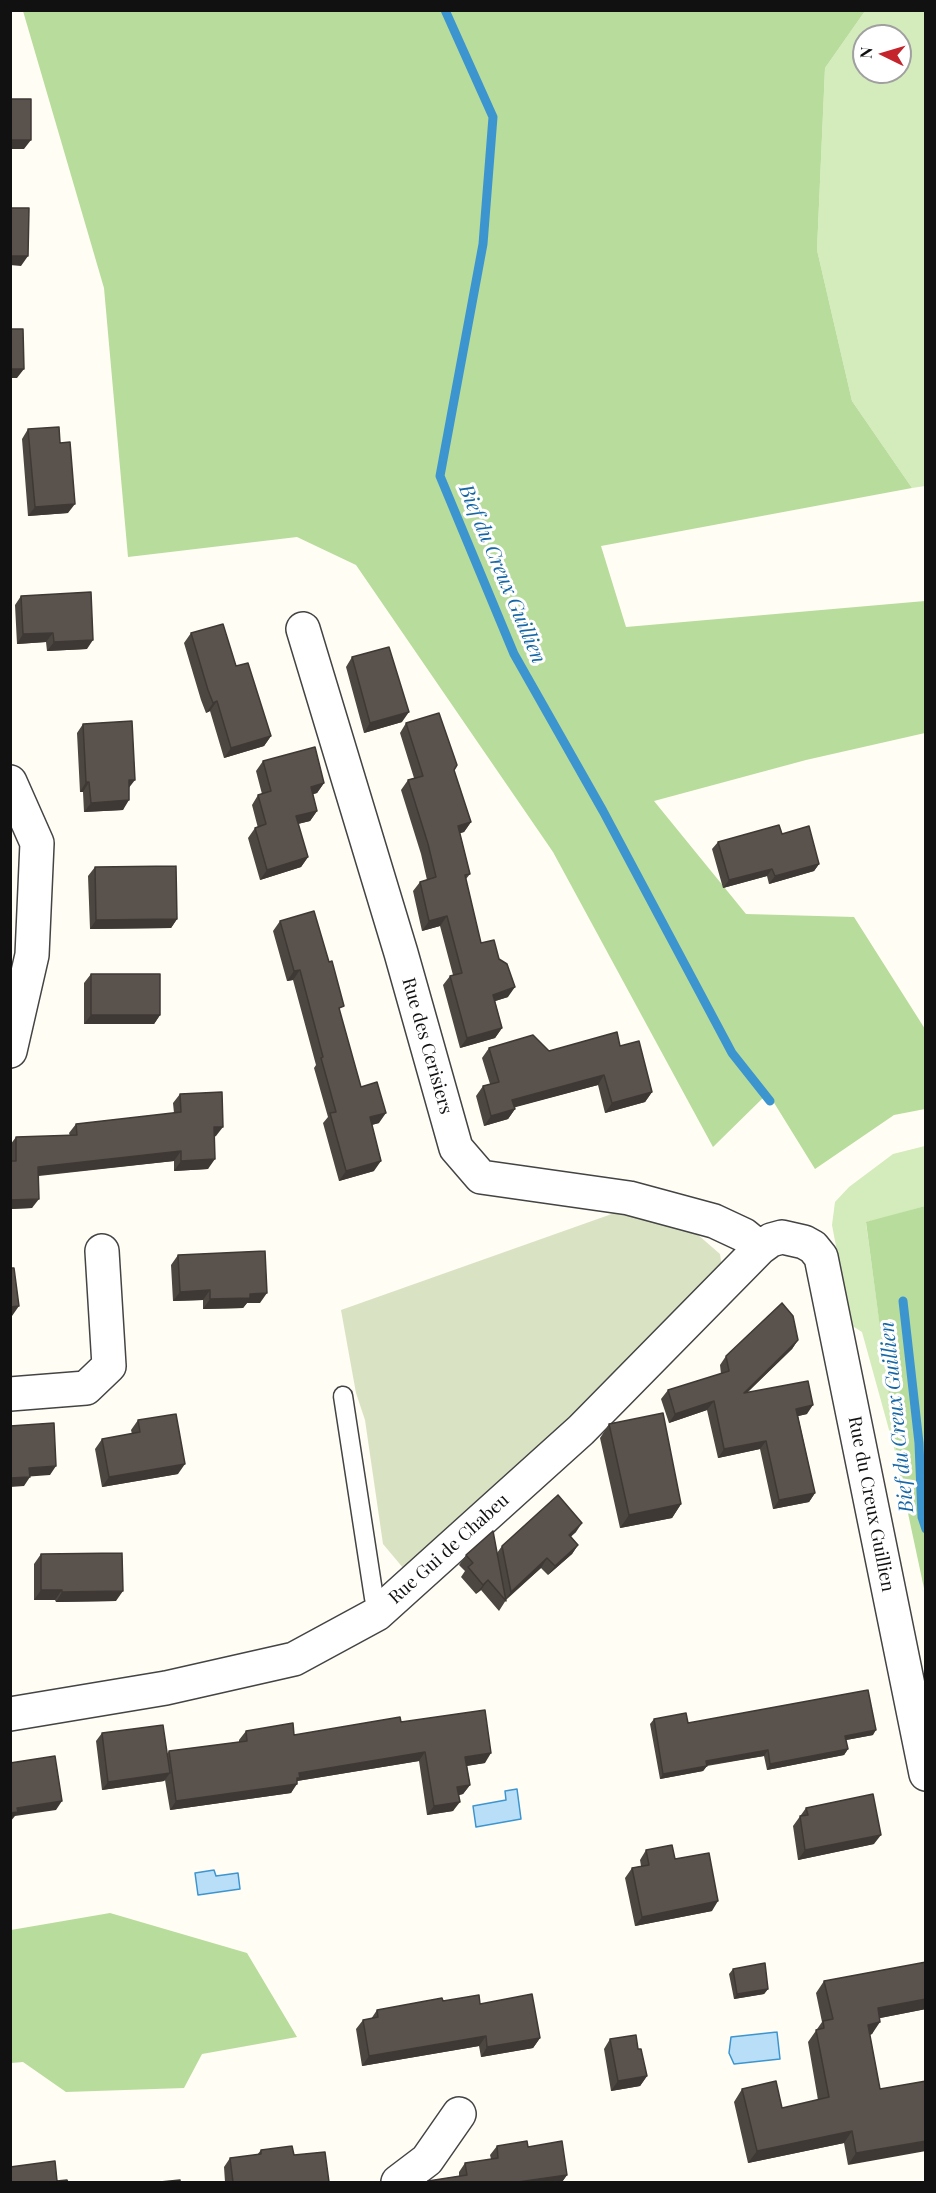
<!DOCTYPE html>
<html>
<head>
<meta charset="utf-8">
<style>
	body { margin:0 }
	#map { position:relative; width:936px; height:2193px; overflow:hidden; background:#fffdf4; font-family:"Playfair Display",serif }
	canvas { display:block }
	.frame { position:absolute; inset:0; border:12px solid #111; pointer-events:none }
	.north { position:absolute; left:852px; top:24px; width:60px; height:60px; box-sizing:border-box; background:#fff; border:2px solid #a0a0a0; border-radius:50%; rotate:275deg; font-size:16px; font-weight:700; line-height:24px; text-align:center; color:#111 }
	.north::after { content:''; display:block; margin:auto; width:21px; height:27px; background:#c4252c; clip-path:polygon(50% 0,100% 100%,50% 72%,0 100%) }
</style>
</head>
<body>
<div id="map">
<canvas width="936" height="2193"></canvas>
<div class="frame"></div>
<div class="north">N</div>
</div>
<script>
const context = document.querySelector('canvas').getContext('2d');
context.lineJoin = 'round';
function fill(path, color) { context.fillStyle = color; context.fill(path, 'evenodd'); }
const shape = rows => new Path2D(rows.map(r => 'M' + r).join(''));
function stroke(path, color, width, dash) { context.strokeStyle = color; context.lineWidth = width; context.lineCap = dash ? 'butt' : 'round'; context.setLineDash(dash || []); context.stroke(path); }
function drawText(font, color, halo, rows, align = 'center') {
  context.font = font + ' "Playfair Display",serif'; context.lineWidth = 6; context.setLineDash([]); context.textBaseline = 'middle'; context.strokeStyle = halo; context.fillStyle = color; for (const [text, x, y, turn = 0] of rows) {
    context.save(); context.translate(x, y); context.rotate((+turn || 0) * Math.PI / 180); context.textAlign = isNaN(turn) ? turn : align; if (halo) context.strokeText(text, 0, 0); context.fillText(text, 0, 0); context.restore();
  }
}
fill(shape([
	[865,11,925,11,925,486,912,488,852,401,817,250,825,68],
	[864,36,900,36,900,72,864,72],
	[925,1146,925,1206,866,1223,899,1466,862,1332,851,1325,832,1225,835,1202,849,1187,893,1154]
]), '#d4ebbc');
fill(shape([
	[23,11,865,11,825,68,817,250,852,401,912,488,601,546,626,627,925,601,925,733,806,760,654,801,746,914,854,917,925,1029,925,1109,894,1115,815,1169,768,1093,713,1147,553,852,356,565,297,537,128,557,104,288],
	[925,1206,926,1206,925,1593,899,1471,866,1222],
	[110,1913,247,1953,297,2037,202,2054,184,2088,66,2092,23,2062,11,2063,11,1930]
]), '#b8dc9b');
fill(shape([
	[623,1210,672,1223,697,1234,720,1254,722,1268,622,1371,404,1569,383,1544,365,1420,356,1393,341,1310]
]), '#d9e3c3');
const water = shape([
	[517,1789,521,1819,476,1827,473,1806,506,1800,505,1791,517,1789],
	[214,1870,216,1876,238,1873,240,1889,198,1895,195,1873,214,1870],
	[777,2032,780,2059,734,2064,729,2053,731,2037,777,2032]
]);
fill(water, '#b8dff7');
stroke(water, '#3d95d0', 1.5);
stroke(shape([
	[445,10,493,117,483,244,440,476,514,654,603,811,732,1053,770,1101],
	[903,1301,919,1443,922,1517,926,1529]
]), '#3d95d0', 9);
const lane = shape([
	[343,1396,374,1598,381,1610]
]);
const street = shape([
	[303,629,401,953,456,1148,481,1177,629,1198,714,1221,744,1235,760,1248],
	[10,782,37,843,32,955,10,1051],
	[10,1394,86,1388,109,1366,102,1251],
	[10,1714,166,1688,294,1659,377,1614,581,1430,760,1248,771,1240,782,1237,804,1242,813,1247,821,1257,926,1774],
	[398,2182,427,2160,459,2114]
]);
stroke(lane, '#444', 21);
stroke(street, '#444', 36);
stroke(lane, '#fff', 18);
stroke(street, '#fff', 33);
fill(shape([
	[28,429,60,443,68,513,28,516,22,439],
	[21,596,87,649,47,651,46,642,17,644,15,605],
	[191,633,236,666,271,736,264,746,224,758,210,711,206,713,201,700,184,643],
	[352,657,402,722,364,733,346,667],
	[406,723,454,770,471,822,464,832,460,833,470,874,466,879,481,943,508,997,495,1001,502,1028,495,1038,460,1048,443,985,450,976,453,975,440,926,422,931,413,891,420,882,427,880,421,854,401,790,408,780,414,778,400,733],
	[83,724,129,788,123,810,84,812,83,792,80,792,77,733],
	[263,761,324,783,317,793,313,794,317,811,310,821,298,824,308,857,301,867,260,880,248,838,255,828,258,828,252,805,258,795,262,794,256,771],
	[782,834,819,864,814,871,769,884,767,876,723,888,712,849,718,842],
	[95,867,177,919,171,928,90,929,88,876],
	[280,921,340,1012,361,1087,379,1123,372,1125,374,1171,339,1181,323,1123,328,1117,314,1068,316,1065,293,980,287,981,273,931],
	[91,974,160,1015,154,1024,84,1024,84,983],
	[620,1046,652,1092,645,1102,605,1113,598,1085,514,1107,515,1109,508,1119,484,1126,476,1096,483,1086,490,1084,482,1058,489,1048,549,1051],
	[180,1094,216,1136,214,1137,208,1169,174,1171,174,1161,39,1176,32,1208,10,1209,10,1145,16,1137,70,1136,69,1133,76,1124,174,1113,173,1103],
	[178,1255,260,1303,247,1303,243,1308,203,1309,203,1300,173,1301,171,1265],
	[798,1340,792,1349,748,1392,807,1414,798,1416,815,1493,809,1502,773,1509,760,1449,718,1458,707,1410,669,1423,661,1399,668,1390,721,1374,720,1365,726,1356],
	[138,1420,178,1474,102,1487,95,1449,102,1439,132,1434,131,1430],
	[609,1424,681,1504,672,1518,620,1528,600,1438],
	[576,1532,571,1536,578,1545,572,1554,548,1575,541,1568,506,1600,499,1611,481,1590,476,1594,461,1577,465,1571,459,1565,466,1555,497,1553,502,1546],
	[41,1554,116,1601,56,1602,55,1600,34,1600,34,1564],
	[654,1719,688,1723,873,1735,846,1740,848,1749,844,1755,767,1770,764,1756,707,1766,703,1771,660,1779,650,1724],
	[401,1722,485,1763,467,1766,470,1785,463,1794,459,1795,453,1811,427,1815,419,1761,297,1781,291,1793,170,1810,165,1780,164,1781,102,1790,96,1741,102,1733,167,1754,169,1751,239,1742,239,1740,246,1731,294,1735],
	[806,1808,874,1844,798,1860,793,1826],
	[646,1850,675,1859,712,1911,635,1926,625,1878,632,1868,641,1866,640,1860],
	[926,1962,926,2009,880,2018,872,2034,870,2035,880,2089,926,2081,848,2165,844,2143,748,2163,734,2102,742,2089,782,2108,818,2100,808,2042,822,2022,816,1993,824,1981],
	[733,1969,768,1989,764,1994,734,1999,729,1974],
	[443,2001,480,2004,540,2038,533,2048,481,2057,479,2046,362,2066,356,2029,363,2020,371,2019,377,2010],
	[610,2039,638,2049,647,2076,640,2086,611,2091,604,2049],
	[497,2146,528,2147,567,2175,562,2182,426,2182,428,2181,459,2176,459,2172,465,2163,491,2159,490,2155],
	[261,2150,294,2155,329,2182,225,2182,224,2167,230,2158,257,2155]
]), '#4d4741');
fill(shape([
	[10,140,31,140,24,149,10,149],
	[10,256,28,256,21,266,10,265],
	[10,369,24,369,17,378,10,378],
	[75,504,68,513,28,516,35,507],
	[53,633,46,642,17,644,23,634],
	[93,640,87,649,47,651,54,642],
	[217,701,210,711,206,713,213,703],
	[409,712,402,722,364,733,370,723],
	[271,736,264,746,224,758,231,748],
	[129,780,135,780,128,789],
	[86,782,89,782,83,792,80,792],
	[324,783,317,793,304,797,311,787],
	[129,800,123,810,84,812,91,803],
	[317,811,310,821,289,826,296,816],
	[471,822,464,832,451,836,458,826],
	[308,857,301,867,260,880,267,870],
	[819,864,814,871,769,884,775,876],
	[772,869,767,876,723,888,729,880],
	[447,916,440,926,422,931,429,921],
	[177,919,171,928,90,929,96,920],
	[300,970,293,980,287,981,294,971],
	[515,987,508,997,486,1004,493,995],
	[91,1015,160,1015,154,1024,84,1024],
	[502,1028,495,1038,460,1048,467,1038],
	[604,1075,598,1085,505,1110,512,1100],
	[652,1092,645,1102,605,1113,612,1103],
	[515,1109,508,1119,484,1126,491,1116],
	[386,1113,379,1123,363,1127,370,1117],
	[214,1127,223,1127,216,1136,207,1137],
	[181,1151,174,1161,32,1176,38,1167],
	[215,1159,208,1169,174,1171,181,1161],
	[381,1161,374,1171,339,1181,346,1171],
	[39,1199,32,1208,10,1209,10,1200],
	[210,1290,203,1300,173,1301,180,1292],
	[267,1293,260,1303,247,1303,243,1308,203,1309,210,1299,250,1294],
	[19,1306,12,1316,10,1316,10,1307],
	[798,1340,792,1349,738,1401,744,1393],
	[714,1401,707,1410,669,1423,675,1414],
	[813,1405,807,1414,790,1418,796,1409],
	[766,1441,760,1449,718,1458,724,1449],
	[185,1464,178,1474,102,1487,109,1477],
	[56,1466,50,1475,23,1477,29,1468],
	[30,1477,24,1486,10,1487,10,1478],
	[815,1493,809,1502,773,1509,779,1500],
	[681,1504,672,1518,620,1528,629,1515],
	[582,1523,576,1532,563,1544,569,1535],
	[578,1545,572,1554,548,1575,555,1566],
	[547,1558,541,1568,504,1601,511,1592],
	[488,1580,481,1590,476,1594,483,1585],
	[41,1590,62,1590,55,1600,34,1600],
	[123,1591,116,1601,56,1602,62,1592],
	[876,1730,873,1735,841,1741,845,1736],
	[848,1749,844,1755,767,1770,770,1764],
	[768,1750,764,1756,702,1766,706,1761],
	[425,1752,419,1761,297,1781,297,1784,291,1793,170,1810,176,1801,299,1773],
	[491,1753,485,1763,459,1767,465,1757],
	[707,1766,703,1771,660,1779,663,1774],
	[170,1773,164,1781,102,1790,108,1782],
	[470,1785,463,1794,451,1797,457,1787],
	[62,1801,56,1810,15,1816,10,1822,10,1813,17,1808],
	[460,1802,453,1811,427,1815,434,1806],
	[881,1835,874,1844,798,1860,805,1850],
	[718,1901,712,1911,635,1926,642,1917],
	[768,1989,764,1994,734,1999,737,1994],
	[926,1999,926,2009,870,2020,878,2008],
	[880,2022,872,2034,859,2037,868,2025],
	[486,2036,479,2046,362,2066,369,2056],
	[540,2038,533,2048,481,2057,487,2047],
	[647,2076,640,2086,611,2091,618,2081],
	[852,2131,844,2143,748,2163,757,2151],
	[926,2141,926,2151,848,2165,856,2153],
	[567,2175,562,2182,518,2182]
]), '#3f3935');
const building = shape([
	[10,99,31,99,31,140,10,140,10,99],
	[10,208,29,208,28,256,10,256,10,208],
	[10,329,23,329,24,369,10,369,10,329],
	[59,427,60,443,70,442,75,504,35,507,28,429,59,427],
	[91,592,93,640,54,642,53,633,23,634,21,596,91,592],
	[223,624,236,666,248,663,271,736,231,748,217,701,213,703,208,690,191,633,223,624],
	[389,647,409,712,370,723,352,657,389,647],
	[439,713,457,765,454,770,471,822,458,826,470,874,465,875,481,943,494,940,499,959,507,964,515,987,493,995,502,1028,467,1038,450,976,462,973,447,916,429,921,420,882,436,877,428,844,408,780,423,776,406,723,439,713],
	[132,721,135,780,129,780,129,800,91,803,89,782,86,782,83,724,132,721],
	[315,747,324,783,311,787,317,811,296,816,308,857,267,870,255,828,266,824,258,795,271,791,263,761,315,747],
	[779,825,782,834,809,826,819,864,775,876,772,869,729,880,718,842,779,825],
	[176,866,177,919,96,920,95,867,176,866],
	[314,911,329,962,332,961,344,1006,339,1008,361,1087,377,1082,386,1113,370,1117,381,1161,346,1171,330,1113,336,1112,321,1058,323,1057,300,970,294,971,280,921,314,911],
	[91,974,160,974,160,1015,91,1015,91,974],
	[617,1032,620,1046,639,1041,652,1092,612,1103,604,1075,512,1100,515,1109,491,1116,483,1086,499,1082,489,1048,533,1035,549,1051,617,1032],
	[222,1092,223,1127,214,1127,215,1159,181,1161,181,1151,38,1167,39,1199,10,1200,10,1161,16,1161,16,1137,77,1135,76,1124,181,1112,180,1094,222,1092],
	[265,1251,267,1293,250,1294,250,1298,210,1299,210,1290,180,1292,178,1255,265,1251],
	[10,1268,14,1268,19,1306,10,1307,10,1268],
	[782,1303,793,1316,798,1340,744,1393,808,1381,813,1405,796,1409,815,1493,779,1500,766,1441,724,1449,714,1401,675,1414,668,1390,729,1371,726,1356,782,1303],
	[663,1413,681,1504,629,1515,609,1424,663,1413],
	[176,1414,185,1464,109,1477,102,1439,140,1432,138,1420,176,1414],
	[54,1423,56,1466,29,1468,30,1477,10,1478,10,1426,54,1423],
	[558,1495,582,1523,569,1535,578,1545,555,1566,547,1558,511,1592,502,1546,558,1495],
	[493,1531,506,1601,488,1580,483,1585,468,1567,473,1563,466,1555,493,1531],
	[122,1553,123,1591,62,1592,62,1590,41,1590,41,1554,122,1553],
	[868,1690,876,1730,845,1736,848,1749,770,1764,768,1750,706,1761,707,1766,663,1774,654,1719,686,1713,688,1723,868,1690],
	[485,1710,491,1753,465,1757,470,1785,457,1787,460,1802,434,1806,425,1752,299,1773,300,1778,297,1778,297,1784,176,1801,169,1751,247,1741,246,1731,293,1723,294,1735,400,1717,401,1722,485,1710],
	[163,1725,170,1773,108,1782,102,1733,163,1725],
	[55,1756,62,1801,17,1808,18,1812,10,1813,10,1763,55,1756],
	[873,1794,881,1835,805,1850,800,1816,808,1815,806,1808,873,1794],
	[672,1845,675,1859,709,1853,718,1901,642,1917,632,1868,649,1865,646,1850,672,1845],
	[926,1962,926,1999,878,2008,880,2022,868,2025,880,2089,926,2081,926,2141,856,2153,852,2131,757,2151,742,2089,776,2081,782,2108,829,2097,816,2030,824,2028,823,2021,833,2019,824,1981,926,1962],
	[765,1963,768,1989,737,1994,733,1969,765,1963],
	[532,1994,540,2038,487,2047,486,2036,369,2056,363,2020,378,2017,377,2010,442,1998,443,2001,479,1995,480,2004,532,1994],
	[636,2035,638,2049,641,2049,647,2076,618,2081,610,2039,636,2035],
	[527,2141,528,2147,562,2141,567,2175,518,2182,428,2182,428,2181,467,2175,465,2163,498,2158,497,2146,527,2141],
	[292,2146,294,2155,325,2152,329,2182,233,2182,230,2158,261,2154,261,2150,292,2146],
	[55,2161,57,2181,67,2180,68,2182,10,2182,10,2167,55,2161],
	[180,2180,180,2182,160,2182,180,2180]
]);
fill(building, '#5a524c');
stroke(building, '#3f3935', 1.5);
drawText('18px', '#111', '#fff', [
	["Rue des Cerisiers",427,1046,74],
	["Rue du Creux Guillien",871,1504,79],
	["Rue Gui de Chabeu",449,1549,-42]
]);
drawText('italic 20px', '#1667a6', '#fff', [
	["Bief du Creux Guillien",502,574,67],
	["Bief du Creux Guillien",897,1417,-96]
]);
</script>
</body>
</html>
